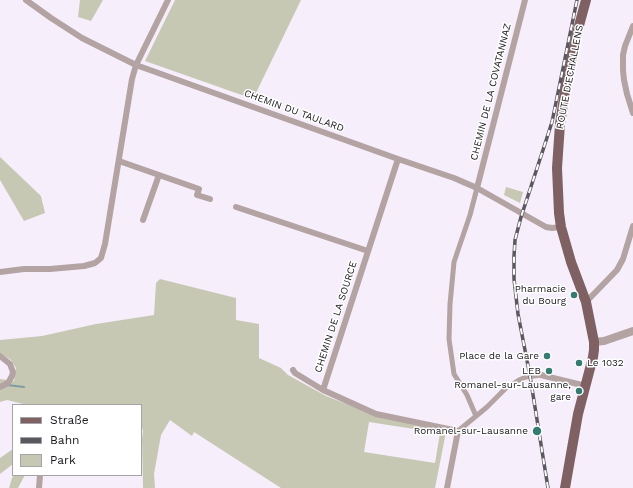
<!DOCTYPE html>
<html>
<head>
<meta charset="utf-8">
<style>
	body { margin:0 }
	#map { position:relative; width:633px; height:488px; overflow:hidden; background:#f6eefb; font-family:"Work Sans",sans-serif }
	canvas { display:block }
	.legend { position:absolute; left:12px; top:404px; width:130px; height:72px; box-sizing:border-box; background:#fff; border:1px solid #a4a3a5; margin:0; padding:5px 7px; list-style:none; font-size:12px; color:#1c191e }
	.legend li { display:flex; align-items:center; gap:8px; height:20px }
	.legend b { width:20px; border:1px solid #a4a3a5 }
</style>
</head>
<body>
<div id="map">
<canvas width="633" height="488"></canvas>
<ul class="legend">
<li><b style="height:5px;background:#7f6163"></b>Straße</li>
<li><b style="height:5px;background:#5c585f"></b>Bahn</li>
<li><b style="height:11px;background:#c7c8b3"></b>Park</li>
</ul>
</div>
<script>
const context = document.querySelector('canvas').getContext('2d');
context.lineJoin = 'round';
function fill(path, color) { context.fillStyle = color; context.fill(path, 'evenodd'); }
const shape = rows => new Path2D(rows.map(r => 'M' + r).join(''));
function stroke(path, color, width, dash) { context.strokeStyle = color; context.lineWidth = width; context.lineCap = dash ? 'butt' : 'round'; context.setLineDash(dash || []); context.stroke(path); }
function drawText(font, color, halo, rows, align = 'center') {
  context.font = font + ' "Work Sans",sans-serif'; context.lineWidth = 3; context.setLineDash([]); context.textBaseline = 'middle'; context.strokeStyle = halo; context.fillStyle = color; for (const [text, x, y, turn = 0] of rows) {
    context.save(); context.translate(x, y); context.rotate((+turn || 0) * Math.PI / 180); context.textAlign = isNaN(turn) ? turn : align; if (halo) context.strokeText(text, 0, 0); context.fillText(text, 0, 0); context.restore();
  }
}
fill(shape([
	[80,0,103,0,91,21,78,17],
	[175,0,301,0,253,99,145,61],
	[0,157,41,196,45,213,24,221,0,180],
	[506,187,523,192,520,203,504,195],
	[160,279,236,298,236,320,259,324,259,358,281,368,288,375,326,396,383,418,447,427,435,488,281,488,194,432,192,436,170,420,161,435,154,474,155,488,143,488,142,439,143,430,141,427,141,405,27,405,7,400,0,402,0,379,14,381,16,368,11,360,0,353,0,340,42,336,96,324,154,315,156,283],
	[369,422,440,433,435,463,364,452],
	[13,449,13,464,0,474,0,458],
	[14,475,25,475,18,488,9,488,12,478]
]), '#c7c8b3');
stroke(shape([
	[7,385,24,387]
]), '#7f9da0', 2);
stroke(shape([
	[476,416,467,395,454,374,449,339,450,304,454,262,470,215,477,188],
	[458,431,487,407,507,387,511,385,519,380,526,377,541,375]
]), '#b4a3a3', 5);
stroke(shape([
	[26,0,51,18,82,38,136,65,398,159,454,178,477,188,546,227,552,228,561,227],
	[633,26,625,46,623,55,623,70,624,80,627,94,633,113],
	[119,161,199,189,197,195,210,199],
	[477,188,525,0],
	[236,207,368,251],
	[143,220,159,175],
	[0,272,24,269,50,269,84,266,95,263,101,258,105,244,132,79,136,65,168,0],
	[586,302,617,270,623,259,633,226],
	[0,356,10,364,13,372,12,376,8,383,0,387],
	[293,370,295,373,323,390,376,414,458,431,447,488],
	[541,375,549,377,586,386],
	[323,390,398,159],
	[39,488,40,475]
]), '#b4a3a3', 6);
stroke(shape([
	[594,342,604,341,633,331]
]), '#b4a3a3', 8);
stroke(shape([
	[565,488,578,414,593,357,594,350,594,342,586,302,571,262,561,227,559,213,557,168,560,124,566,84,577,33,586,0]
]), '#7f6163', 10);
const rail = shape([
	[548,488,530,376,518,314,514,279,514,256,515,240,521,217,543,150,552,122,577,0]
]);
stroke(rail, '#5c585f', 3.5);
stroke(rail, '#fff', 2, [6]);
for (const [x, y, r, color] of [
	[574,295,4,"#357b72"],
	[547,356,4,"#357b72"],
	[579,363,4,"#357b72"],
	[549,371,4,"#357b72"],
	[579,391,4,"#357b72"],
	[537,431,5,"#357b72"]
]) { const dot = new Path2D(); dot.arc(x, y, r, 0, 2 * Math.PI); context.fillStyle = color; context.fill(dot); stroke(dot, '#fff', 1.5); }
drawText('10px', '#1c191e', '#fff', [
	["ROUTE D'ECHALLENS",570,77,-79],
	["CHEMIN DE LA COVATANNAZ",491,92,-76],
	["CHEMIN DU TAULARD",294,111,20],
	["CHEMIN DE LA SOURCE",336,317,-72]
]);
drawText('10px', '#1c191e', '#fff', [
	["Pharmacie",566,289],
	["du Bourg",566,301],
	["Place de la Gare",539,356],
	["Le 1032",587,363,"left"],
	["LEB",541,371],
	["Romanel-sur-Lausanne,",571,385],
	["gare",571,397],
	["Romanel-sur-Lausanne",528,431]
], 'right');
</script>
</body>
</html>
